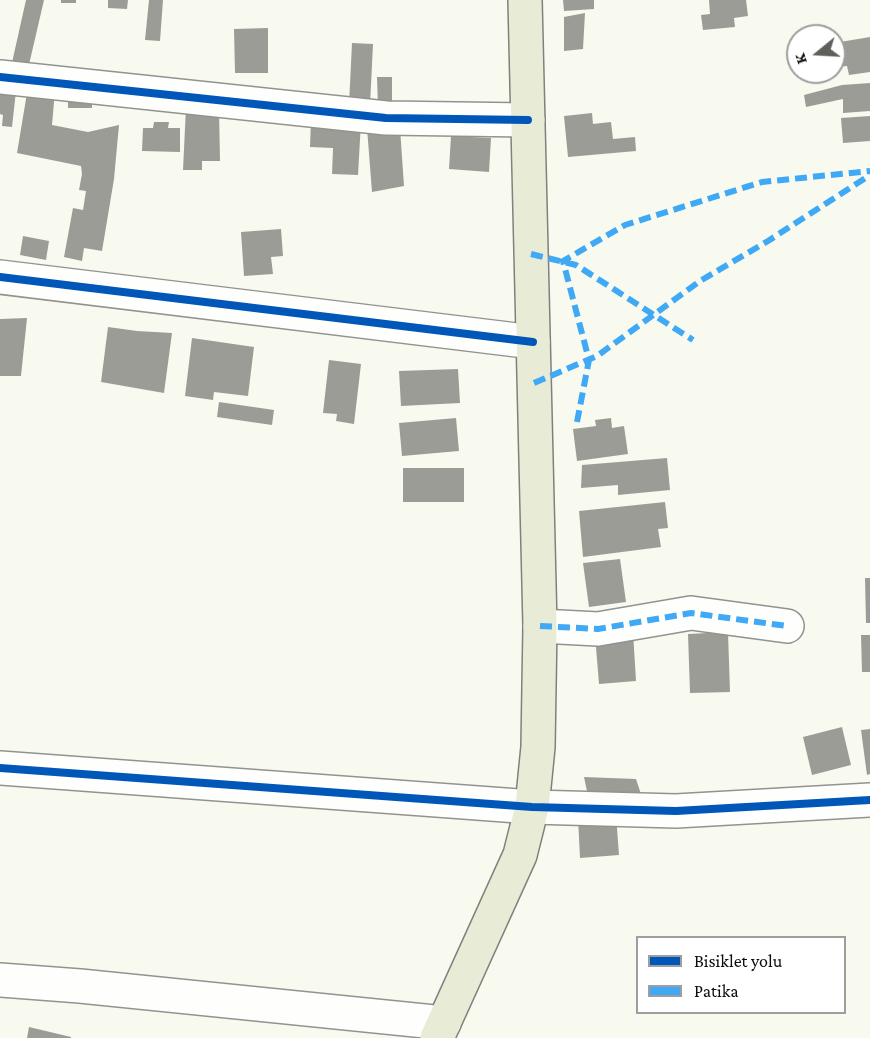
<!DOCTYPE html>
<html>
<head>
<meta charset="utf-8">
<style>
	body { margin:0 }
	#map { position:relative; width:870px; height:1038px; overflow:hidden; background:#f8faf0; font-family:"Crimson Pro",serif }
	canvas { display:block }
	.legend { position:absolute; left:636px; top:936px; width:210px; height:78px; box-sizing:border-box; background:#fff; border:2px solid #9e9e9e; margin:0; padding:8px 10px; list-style:none; font-size:18px; color:#0c0c0c }
	.legend li { display:flex; align-items:center; gap:12px; height:30px }
	.legend b { width:30px; border:2px solid #9e9e9e }
	.north { position:absolute; left:786px; top:24px; width:60px; height:60px; box-sizing:border-box; background:#fff; border:2px solid #9e9e9e; border-radius:50%; rotate:252deg; font-size:16px; font-weight:700; line-height:24px; text-align:center; color:#0c0c0c }
	.north::after { content:''; display:block; margin:auto; width:21px; height:27px; background:#5f5f5c; clip-path:polygon(50% 0,100% 100%,50% 72%,0 100%) }
</style>
</head>
<body>
<div id="map">
<canvas width="870" height="1038"></canvas>
<ul class="legend">
<li><b style="height:8px;background:#0057b8"></b>Bisiklet yolu</li>
<li><b style="height:8px;background:#3fa9f5"></b>Patika</li>
</ul>
<div class="north">K</div>
</div>
<script>
const context = document.querySelector('canvas').getContext('2d');
context.lineJoin = 'round';
function fill(path, color) { context.fillStyle = color; context.fill(path, 'evenodd'); }
const shape = rows => new Path2D(rows.map(r => 'M' + r).join(''));
function stroke(path, color, width, dash) { context.strokeStyle = color; context.lineWidth = width; context.lineCap = dash ? 'butt' : 'round'; context.setLineDash(dash || []); context.stroke(path); }
fill(shape([
	[26,0,44,0,28,69,11,67],
	[61,0,76,0,76,3,61,3],
	[108,0,128,0,127,9,108,8],
	[149,0,163,0,160,41,145,40],
	[563,0,594,0,594,9,564,11],
	[709,0,746,0,748,16,734,18,735,27,703,30,701,15,710,14],
	[585,13,583,49,564,51,564,17],
	[268,28,268,73,235,73,234,29],
	[870,37,870,72,849,75,847,66,836,67,834,57,834,43],
	[352,43,373,44,370,106,349,105],
	[377,77,392,77,392,107,378,107],
	[870,83,870,111,843,113,843,99,806,107,804,95,842,85],
	[0,89,16,91,12,127,2,126,3,115,0,114],
	[55,91,52,125,88,132,119,125,114,179,102,251,84,248,82,261,64,257,73,208,83,210,86,191,79,190,82,174,81,166,17,153,27,93],
	[68,92,92,93,92,108,68,108],
	[186,107,219,109,220,161,202,161,202,170,183,170],
	[592,113,593,124,611,122,613,139,635,137,636,151,568,157,564,116],
	[870,116,870,141,843,143,841,118],
	[311,119,361,122,358,175,332,174,333,148,310,147],
	[154,122,169,122,168,128,180,128,180,152,142,151,143,128,153,128],
	[367,128,400,128,404,186,372,192],
	[451,136,491,138,489,172,449,169],
	[281,229,283,256,271,257,273,274,244,276,241,232],
	[23,236,49,241,46,260,20,255],
	[27,318,21,376,0,376,0,319],
	[108,327,137,331,172,333,164,393,101,382],
	[192,338,254,347,248,396,214,392,213,400,185,396],
	[329,360,361,364,354,424,336,421,337,414,323,413],
	[458,369,460,403,401,406,399,371],
	[219,402,274,410,272,425,217,417],
	[456,418,459,451,402,456,399,423],
	[611,418,612,428,624,426,628,454,577,461,573,429,596,426,595,420],
	[667,458,670,490,618,495,618,485,581,488,582,465],
	[403,468,464,468,464,502,403,502],
	[665,502,668,528,658,529,661,547,583,557,579,511],
	[620,559,626,602,589,607,583,563],
	[865,578,870,578,870,623,866,623],
	[633,632,636,681,599,684,595,635],
	[728,632,730,692,690,693,688,634],
	[861,635,870,635,870,672,862,672],
	[842,727,851,765,812,775,803,737],
	[870,729,870,774,867,775,861,730],
	[584,777,636,779,642,797,588,796],
	[616,815,619,855,580,858,578,818],
	[29,1027,71,1037,71,1038,27,1038]
]), '#9c9c96');
const minor = shape([
	[0,77,386,118,528,120],
	[0,277,533,342],
	[540,626,598,629,691,613,787,626],
	[0,768,532,807,676,811,870,800],
	[0,980,80,986,444,1023]
]);
const major = shape([
	[437,1038,520,855,532,807,538,747,540,626,525,0]
]);
stroke(minor, '#92938f', 36);
stroke(major, '#80807c', 36);
stroke(minor, '#fefefd', 33);
stroke(major, '#e8ecd6', 33);
stroke(shape([
	[531,254,576,265,693,340],
	[534,383,597,356,700,281,768,241,870,175],
	[577,422,589,360,563,261,625,225,762,182,870,171],
	[540,626,598,629,691,613,787,626]
]), '#3fa9f5', 6, [12, 6]);
stroke(shape([
	[0,77,386,118,528,120],
	[0,277,533,342],
	[0,768,532,807,676,811,870,800]
]), '#0057b8', 8);
</script>
</body>
</html>
